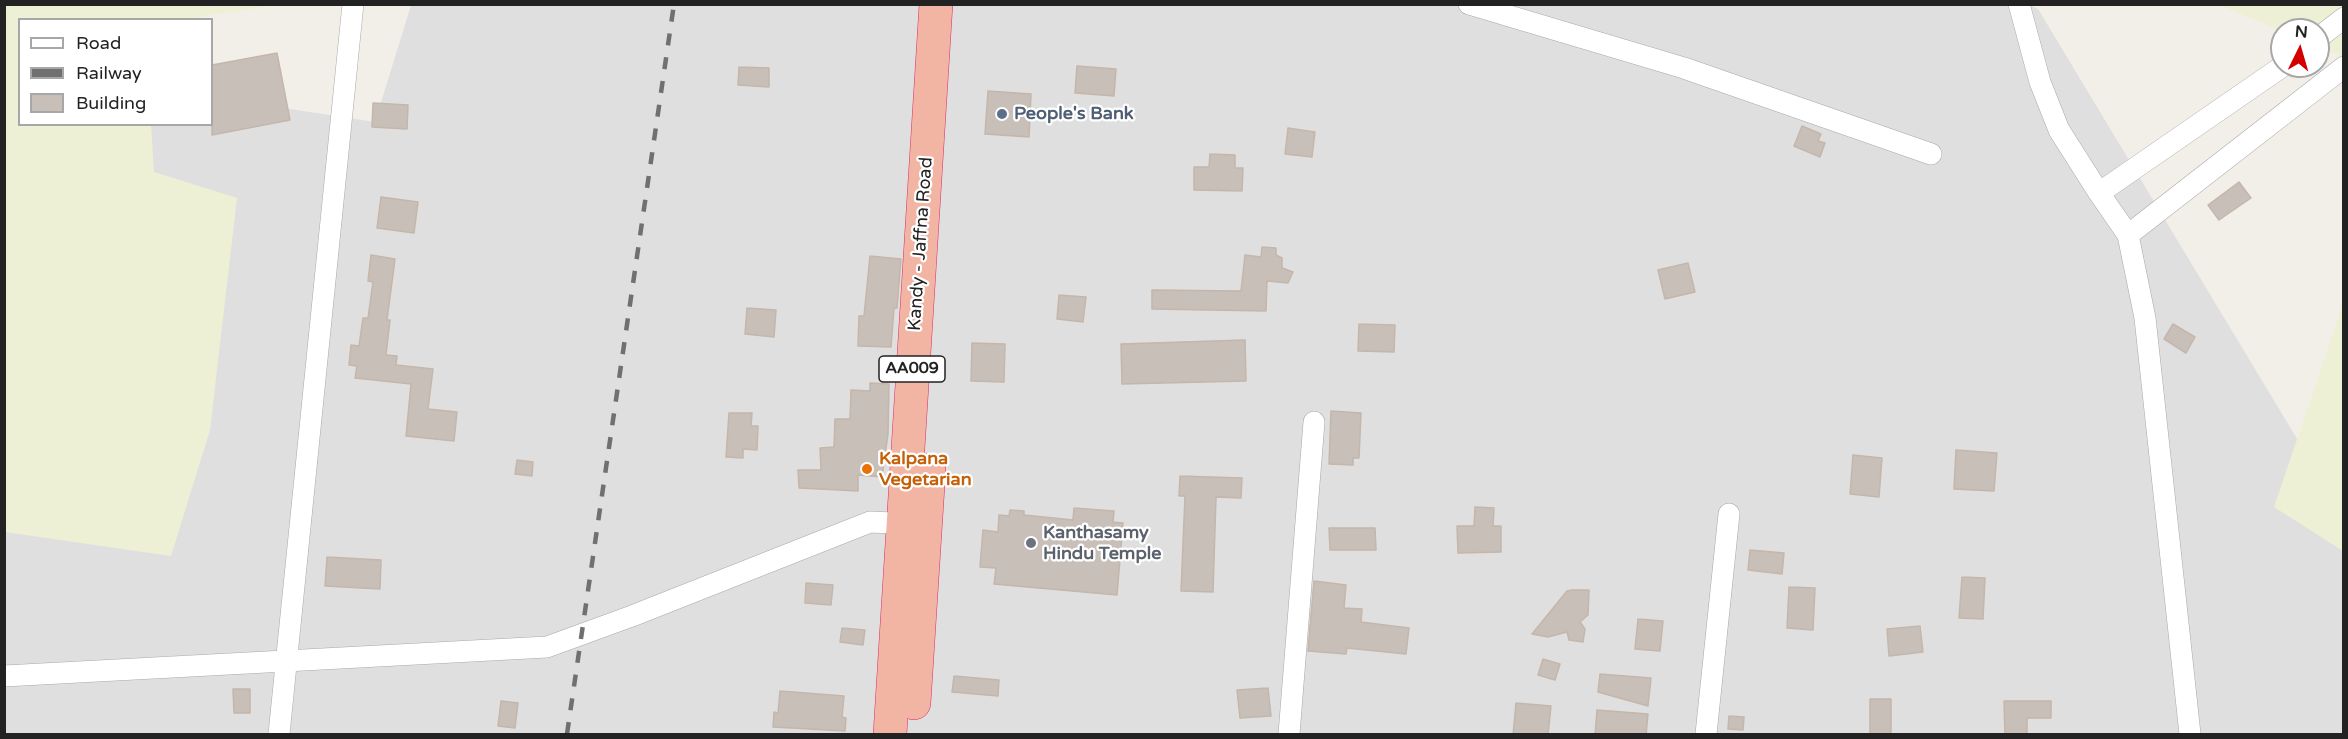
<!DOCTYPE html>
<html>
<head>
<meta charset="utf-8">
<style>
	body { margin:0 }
	#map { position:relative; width:2348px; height:739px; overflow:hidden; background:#f2efe9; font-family:"Varela Round",sans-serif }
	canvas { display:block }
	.frame { position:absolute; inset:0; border:6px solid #222; pointer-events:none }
	.legend { position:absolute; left:18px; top:18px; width:195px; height:108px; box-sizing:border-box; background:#fff; border:2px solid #a7a7a7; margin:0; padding:8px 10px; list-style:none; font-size:18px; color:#222 }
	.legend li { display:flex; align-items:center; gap:12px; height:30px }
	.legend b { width:30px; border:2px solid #a7a7a7 }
	.north { position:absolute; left:2270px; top:18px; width:60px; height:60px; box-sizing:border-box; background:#fff; border:2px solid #a7a7a7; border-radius:50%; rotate:5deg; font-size:16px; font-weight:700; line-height:24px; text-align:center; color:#222 }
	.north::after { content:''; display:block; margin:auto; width:21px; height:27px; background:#d40000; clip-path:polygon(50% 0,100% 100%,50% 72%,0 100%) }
</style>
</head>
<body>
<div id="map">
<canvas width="2348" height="739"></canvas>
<div class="frame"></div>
<ul class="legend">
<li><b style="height:8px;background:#fff"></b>Road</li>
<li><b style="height:8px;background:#707070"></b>Railway</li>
<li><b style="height:16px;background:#c7bfb8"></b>Building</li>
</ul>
<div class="north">N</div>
</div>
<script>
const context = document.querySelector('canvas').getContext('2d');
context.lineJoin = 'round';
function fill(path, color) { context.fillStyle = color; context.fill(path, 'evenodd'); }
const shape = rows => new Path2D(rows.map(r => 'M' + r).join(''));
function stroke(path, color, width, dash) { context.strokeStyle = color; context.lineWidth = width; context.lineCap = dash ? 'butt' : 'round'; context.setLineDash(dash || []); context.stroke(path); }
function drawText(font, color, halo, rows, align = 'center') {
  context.font = font + ' "Varela Round",sans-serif'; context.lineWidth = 4.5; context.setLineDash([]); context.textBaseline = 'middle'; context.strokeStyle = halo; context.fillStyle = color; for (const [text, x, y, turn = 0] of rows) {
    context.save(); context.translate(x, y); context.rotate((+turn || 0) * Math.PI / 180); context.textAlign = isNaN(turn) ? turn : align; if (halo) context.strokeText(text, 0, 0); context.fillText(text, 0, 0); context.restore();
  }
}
fill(shape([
	[411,5,2030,5,2038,9,2343,515,2343,734,5,734,5,37,20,124,212,124,212,97,375,122]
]), '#e0dfdf');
fill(shape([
	[5,4,277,5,186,19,20,20,20,124,151,125,154,172,237,198,210,430,171,556,5,532],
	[2219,5,2343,5,2343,57,2318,46,2318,30,2282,31],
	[2343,304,2343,551,2274,507]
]), '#eef0d5');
const building = shape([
	[277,53,290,120,212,135,212,65,277,53],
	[1077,66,1116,69,1114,96,1075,93,1077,66],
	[739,67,769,68,769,87,738,85,739,67],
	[988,91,1031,94,1029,137,985,134,988,91],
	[373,103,408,105,407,129,372,127,373,103],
	[1802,126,1821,134,1818,141,1825,143,1820,157,1794,146,1802,126],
	[1288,128,1315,132,1312,157,1285,154,1288,128],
	[1210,154,1235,155,1235,168,1243,168,1242,191,1194,190,1194,167,1209,167,1210,154],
	[2239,182,2251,198,2219,220,2208,205,2239,182],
	[381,197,418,202,414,233,377,228,381,197],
	[1262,247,1276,248,1276,255,1282,258,1282,268,1293,272,1288,283,1267,281,1266,311,1152,309,1152,290,1241,291,1245,255,1261,257,1262,247],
	[371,255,395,259,387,320,390,320,386,355,397,356,396,365,433,369,428,409,457,412,454,441,406,436,411,384,355,378,357,366,349,365,351,345,359,346,363,318,368,318,373,282,368,281,371,255],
	[870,256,901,259,897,308,894,308,891,347,858,346,859,316,864,316,870,256],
	[1688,263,1695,292,1665,299,1658,270,1688,263],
	[1059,295,1086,297,1083,322,1057,319,1059,295],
	[747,308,776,310,774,337,745,334,747,308],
	[1359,324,1395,325,1394,352,1358,351,1359,324],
	[2173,324,2195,337,2186,353,2164,339,2173,324],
	[1245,340,1246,381,1122,384,1121,344,1245,340],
	[972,343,1005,344,1004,382,971,381,972,343],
	[870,383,889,384,888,434,882,477,858,475,858,491,799,488,798,470,821,470,820,448,834,447,835,419,850,419,851,390,870,391,870,383],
	[1331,411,1361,413,1359,458,1353,458,1353,465,1329,464,1331,411],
	[729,413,752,413,751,426,758,426,757,450,743,449,743,458,726,457,729,413],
	[1956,450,1997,453,1994,491,1954,489,1956,450],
	[1853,455,1882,458,1879,497,1850,494,1853,455],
	[517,460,533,462,532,476,515,474,517,460],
	[1180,476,1242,478,1241,498,1216,497,1213,592,1181,591,1185,496,1179,496,1180,476],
	[1475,507,1494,508,1493,526,1501,526,1501,552,1458,553,1457,526,1474,526,1475,507],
	[1074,508,1114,511,1113,522,1123,523,1117,595,994,584,996,568,980,567,983,530,998,532,999,515,1009,516,1010,510,1024,511,1024,515,1073,520,1074,508],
	[1329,528,1375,528,1376,550,1330,550,1329,528],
	[1750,550,1784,553,1782,574,1748,570,1750,550],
	[327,557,381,560,380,589,325,586,327,557],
	[1962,577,1985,578,1983,619,1959,618,1962,577],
	[1314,581,1346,585,1344,608,1362,609,1361,622,1409,628,1406,654,1347,648,1346,654,1308,651,1314,581],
	[806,583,833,585,831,605,805,603,806,583],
	[1789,587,1815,588,1813,630,1787,628,1789,587],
	[1572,590,1589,590,1588,615,1580,622,1585,629,1583,642,1569,640,1567,632,1548,637,1532,634,1567,591,1572,590],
	[1638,619,1663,621,1660,651,1635,649,1638,619],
	[1920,626,1923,652,1889,656,1887,629,1920,626],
	[842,628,865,630,863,645,840,642,842,628],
	[1543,659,1560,664,1555,680,1538,675,1543,659],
	[1600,674,1651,678,1648,706,1598,692,1600,674],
	[954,676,999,680,998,696,952,692,954,676],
	[1268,688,1271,716,1240,718,1237,690,1268,688],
	[233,689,250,689,250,713,234,713,233,689],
	[780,691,844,696,842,717,846,718,845,731,773,727,774,712,778,713,780,691],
	[1870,699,1891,699,1891,735,1870,735,1870,699],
	[501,701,518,703,515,728,498,726,501,701],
	[2004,701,2051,701,2051,718,2027,718,2027,735,2005,735,2004,701],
	[1516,703,1551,706,1548,735,1513,735,1516,703],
	[1597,710,1648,714,1646,735,1595,735,1597,710],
	[1729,716,1744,717,1743,730,1728,729,1729,716]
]);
fill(building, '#c7bfb8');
stroke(building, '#c4b6ab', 1.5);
const minor = shape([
	[1469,4,1684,68,1931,154],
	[2019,4,2040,82,2059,130,2099,193],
	[2318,38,2344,18],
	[2128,235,2344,67],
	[4,676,547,647,632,616,870,522,916,524],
	[279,734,353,4],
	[1289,734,1314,422],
	[1706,734,1729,514],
	[2190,734,2145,318,2128,235,2099,193,2283,66]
]);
const trunk = shape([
	[914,703,929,470],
	[890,734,936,4]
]);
stroke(minor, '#a9a9a9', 22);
stroke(trunk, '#dc2a67', 34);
stroke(minor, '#fff', 21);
stroke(trunk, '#f2b4a3', 33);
stroke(shape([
	[567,734,674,4]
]), '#707070', 4.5, [12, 12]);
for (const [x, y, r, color] of [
	[1002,114,6,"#5c6f8a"],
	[867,469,6,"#e8710a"],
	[1031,543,6,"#6b7280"]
]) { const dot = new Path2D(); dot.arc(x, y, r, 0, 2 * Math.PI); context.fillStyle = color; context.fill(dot); stroke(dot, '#fff', 2); }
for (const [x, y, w] of [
	[912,369,66]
]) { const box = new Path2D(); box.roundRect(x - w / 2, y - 13, w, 26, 4.5); context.fillStyle = '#fff'; context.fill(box); stroke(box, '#222', 1.5); }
drawText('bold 16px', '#222', null, [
	["AA009",912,369]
]);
drawText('bold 18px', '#4e5e75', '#fff', [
	["People's Bank",1014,114]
], 'left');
drawText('18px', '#222', '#fff', [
	["Kandy - Jaffna Road",921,244,-86]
]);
drawText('bold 18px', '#c56008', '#fff', [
	["Kalpana",879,459],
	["Vegetarian",879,480]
], 'left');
drawText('bold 18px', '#5b616d', '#fff', [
	["Kanthasamy",1043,533],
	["Hindu Temple",1043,554]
], 'left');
</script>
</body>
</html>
